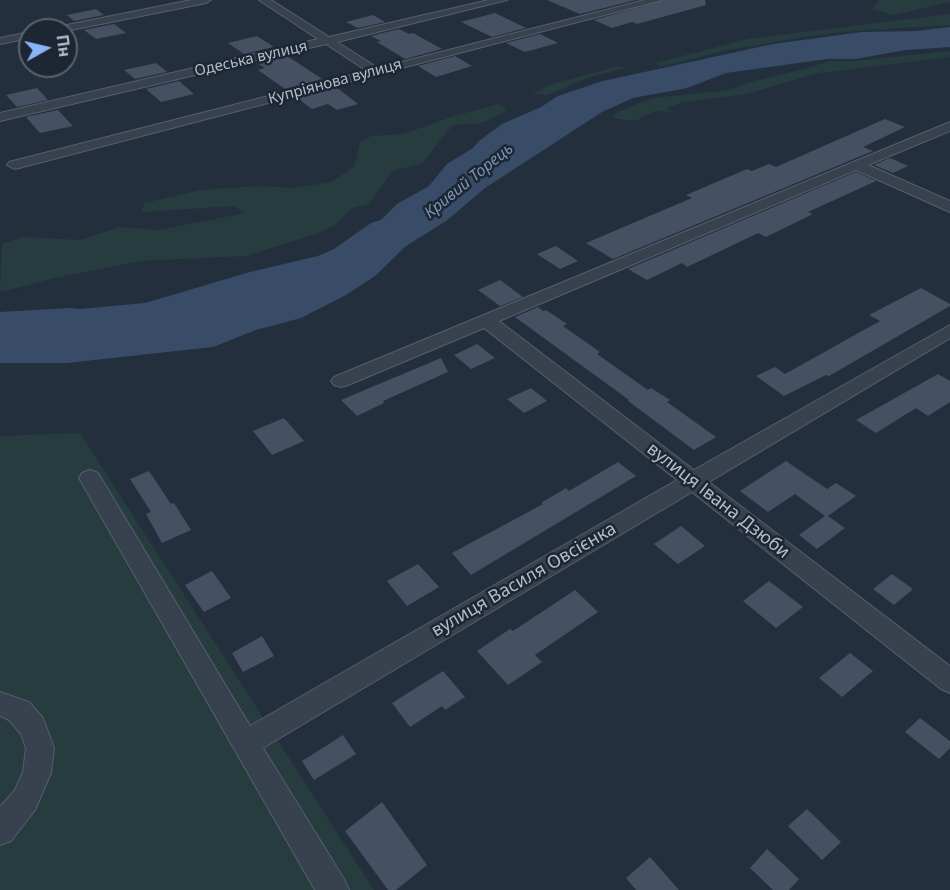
<!DOCTYPE html>
<html>
<head>
<meta charset="utf-8">
<style>
	body { margin:0 }
	#map { position:relative; width:950px; height:890px; overflow:hidden; background:#242f3e; font-family:"Noto Sans",sans-serif }
	canvas { display:block }
	.north { position:absolute; left:18px; top:18px; width:60px; height:60px; box-sizing:border-box; background:#1d2633; border:2px solid #59626f; border-radius:50%; rotate:82deg; font-size:16px; font-weight:700; line-height:24px; text-align:center; color:#b4bcc9 }
	.north::after { content:''; display:block; margin:auto; width:21px; height:27px; background:#8ab4f8; clip-path:polygon(50% 0,100% 100%,50% 72%,0 100%) }
</style>
</head>
<body>
<div id="map">
<canvas width="950" height="890"></canvas>
<div class="north">Пн</div>
</div>
<script>
const context = document.querySelector('canvas').getContext('2d');
context.lineJoin = 'round';
function fill(path, color) { context.fillStyle = color; context.fill(path, 'evenodd'); }
const shape = rows => new Path2D(rows.map(r => 'M' + r).join(''));
function stroke(path, color, width, dash) { context.strokeStyle = color; context.lineWidth = width; context.lineCap = dash ? 'butt' : 'round'; context.setLineDash(dash || []); context.stroke(path); }
function drawText(font, color, halo, rows, align = 'center') {
  context.font = font + ' "Noto Sans",sans-serif'; context.lineWidth = 5; context.setLineDash([]); context.textBaseline = 'middle'; context.strokeStyle = halo; context.fillStyle = color; for (const [text, x, y, turn = 0] of rows) {
    context.save(); context.translate(x, y); context.rotate((+turn || 0) * Math.PI / 180); context.textAlign = isNaN(turn) ? turn : align; if (halo) context.strokeText(text, 0, 0); context.fillText(text, 0, 0); context.restore();
  }
}
fill(shape([
	[877,0,950,0,950,2,893,15,871,9,878,2],
	[950,14,950,25,852,31,804,37,728,50,660,67,655,63,748,39],
	[950,51,950,57,814,74,747,94,683,102,667,108,673,112,655,111,635,121,612,118,618,112,652,98,731,90,750,82,805,69,829,61,856,61],
	[619,66,626,68,590,77,547,95,532,94,549,85],
	[499,104,507,110,489,120,477,124,453,125,422,163,393,171,369,204,352,208,334,226,319,233,246,256,141,261,54,278,5,291,0,290,2,244,22,237,80,240,120,227,158,230,245,213,234,206,142,212,144,203,201,190,259,186,295,188,331,182,355,166,360,142,371,136,403,134,457,115],
	[80,433,374,890,0,890,0,436]
]), '#263c3f');
fill(shape([
	[950,27,950,47,906,50,855,59,827,59,726,73,687,88,633,98,602,112,485,188,446,221,406,246,375,276,346,295,301,318,256,330,213,347,67,363,0,363,0,312,70,308,80,309,145,303,250,272,318,256,334,249,371,223,381,220,397,204,429,186,447,164,473,148,479,141,502,124,541,107,558,96,603,81,773,44,862,32,915,31]
]), '#394c67');
fill(shape([
	[547,0,636,0,580,14],
	[664,0,705,0,706,5,637,24,632,22,612,28,594,20],
	[96,9,104,15,74,21,67,15],
	[495,13,526,28,492,37,461,22],
	[373,15,385,22,358,28,346,22],
	[114,24,126,33,96,39,84,30],
	[399,29,409,34,413,33,442,49,405,59,377,42,381,41,371,36],
	[540,34,558,43,525,52,506,43],
	[257,36,274,47,244,54,228,43],
	[287,56,324,80,285,89,258,70,265,68,257,63],
	[455,56,472,66,436,77,418,66],
	[156,63,167,72,135,79,124,70],
	[179,81,194,94,161,102,146,89],
	[336,87,358,104,337,110,328,104,312,109,297,98],
	[37,88,48,100,17,107,6,95],
	[58,110,73,126,40,133,26,117],
	[885,119,905,127,863,147,873,151,613,259,586,243,692,198,686,195,747,169,752,171,769,164,776,167],
	[890,158,908,166,893,173,874,165],
	[856,172,876,181,808,212,813,214,766,237,758,233,687,267,682,263,647,280,628,269],
	[556,246,578,261,560,269,537,254],
	[500,280,523,297,500,306,478,290],
	[921,288,950,304,950,306,829,376,826,375,784,396,756,376,775,367,785,374,880,321,869,315],
	[538,307,543,311,546,310,567,324,563,326,600,352,597,354,648,390,651,388,670,400,667,402,716,437,694,450,628,401,629,400,515,317],
	[477,344,495,358,471,369,454,355],
	[441,358,448,372,383,401,384,403,357,416,341,400],
	[938,374,950,381,950,402,928,416,916,408,876,433,856,420],
	[531,388,547,401,524,413,507,399],
	[284,418,304,441,272,455,253,431],
	[786,461,827,489,836,483,856,496,828,516,845,528,817,549,799,535,825,516,795,494,768,512,740,491],
	[618,462,636,476,471,575,452,553,543,504,541,503,566,488,569,491],
	[149,471,171,504,174,503,191,530,162,543,146,514,151,512,130,479],
	[681,526,705,546,678,564,654,544],
	[418,564,439,587,407,606,387,581],
	[212,571,231,598,204,612,185,585],
	[892,574,913,589,894,605,873,589],
	[769,581,803,607,776,628,743,601],
	[575,590,598,612,535,655,542,662,508,685,477,651,510,629,513,631],
	[262,636,274,656,243,672,232,653],
	[850,653,873,671,842,697,819,678],
	[443,671,465,697,445,710,442,706,410,727,392,703],
	[920,718,950,741,950,748,939,759,905,732],
	[343,735,356,754,314,780,302,761],
	[382,802,427,865,396,890,388,890,345,831],
	[807,809,841,842,822,860,788,826],
	[767,849,799,879,789,890,773,890,750,868],
	[650,857,679,890,636,890,626,878]
]), '#455162');
const minor = shape([
	[191,0,211,0,206,3,66,31,52,30,57,27,191,0],
	[259,0,271,0,329,37,489,0,507,0,337,42,378,68,645,0,662,0,19,168,14,169,7,165,9,162,367,71,326,44,0,121,0,113,318,39,259,0],
	[30,32,30,38,0,44,0,38,30,32],
	[950,122,950,131,868,165,950,201,950,212,856,170,499,321,694,470,950,325,950,338,709,482,950,666,950,693,941,689,692,492,263,748,344,879,349,890,315,890,79,478,82,473,90,470,98,473,250,726,677,480,484,328,348,385,341,387,334,385,331,381,334,377,950,122],
	[0,692,29,702,43,718,54,748,51,773,35,810,11,841,0,845,0,807,15,790,23,772,26,748,21,734,9,720,0,716,0,692]
]);
stroke(minor, '#565f6c', 2);
fill(minor, '#38414e');
drawText('15px', '#b4bcc9', '#1d2633', [
	["Одеська вулиця",251,59,-13],
	["Купріянова вулиця",335,82,-15]
]);
drawText('italic 16px', '#7c92b1', '#1d2633', [
	["Кривий Торець",469,181,-39]
]);
drawText('18px', '#b4bcc9', '#1d2633', [
	["вулиця Івана Дзюби",718,501,38],
	["вулиця Василя Овсієнка",524,580,-30]
]);
</script>
</body>
</html>
